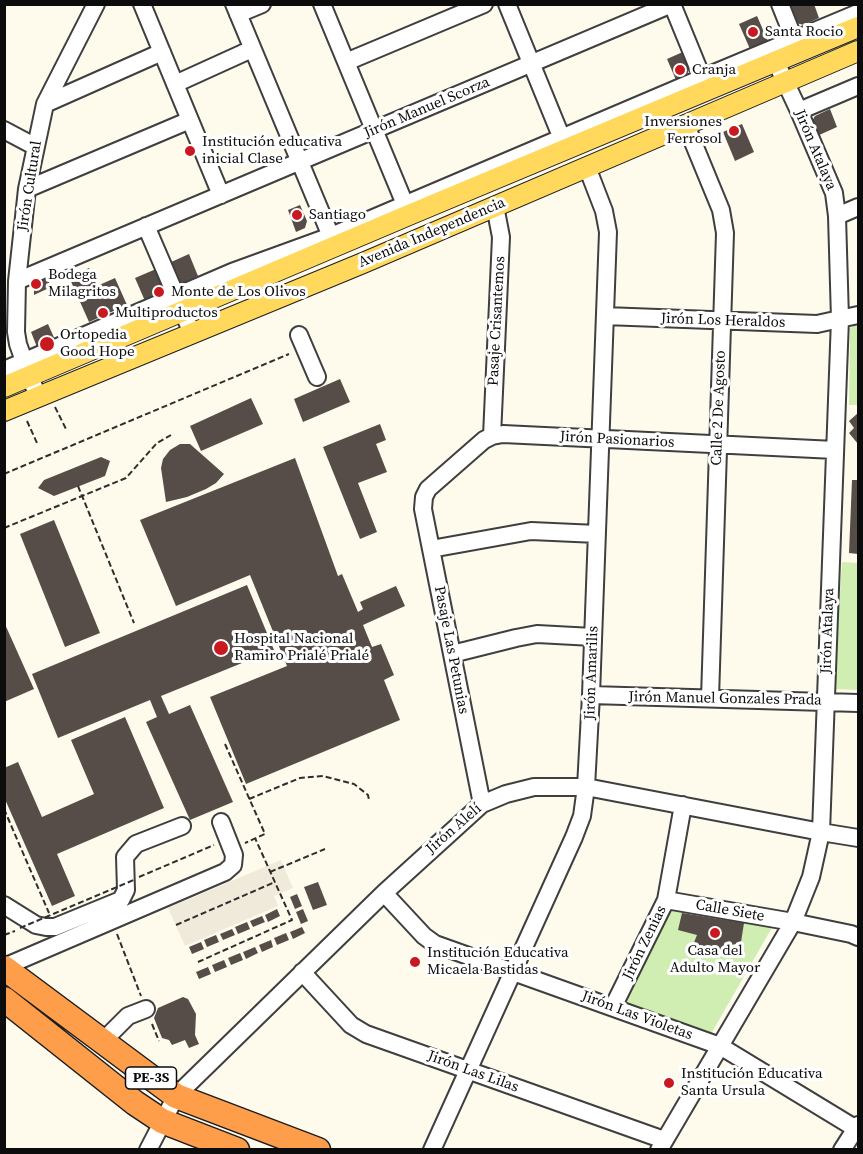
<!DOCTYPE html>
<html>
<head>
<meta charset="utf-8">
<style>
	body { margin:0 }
	#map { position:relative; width:863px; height:1154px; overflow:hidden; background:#fffbec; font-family:"Source Serif 4",serif }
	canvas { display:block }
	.frame { position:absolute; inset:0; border:6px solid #0c0c0c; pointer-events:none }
</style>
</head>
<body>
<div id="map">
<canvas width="863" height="1154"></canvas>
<div class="frame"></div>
</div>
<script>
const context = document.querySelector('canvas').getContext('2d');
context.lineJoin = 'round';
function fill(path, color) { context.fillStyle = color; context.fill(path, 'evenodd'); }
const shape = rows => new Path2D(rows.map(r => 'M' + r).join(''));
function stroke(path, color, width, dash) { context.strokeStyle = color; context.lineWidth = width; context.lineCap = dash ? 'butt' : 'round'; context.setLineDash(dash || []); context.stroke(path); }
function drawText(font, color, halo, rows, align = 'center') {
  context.font = font + ' "Source Serif 4",serif'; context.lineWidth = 6; context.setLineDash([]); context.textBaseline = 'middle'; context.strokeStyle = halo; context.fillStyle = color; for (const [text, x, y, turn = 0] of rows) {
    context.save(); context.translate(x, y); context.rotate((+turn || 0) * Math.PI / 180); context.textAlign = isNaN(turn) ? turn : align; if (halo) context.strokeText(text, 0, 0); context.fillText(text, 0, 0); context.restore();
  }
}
fill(shape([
	[858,324,858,405,849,405,850,328],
	[842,562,858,563,858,690,834,689],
	[671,907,774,924,711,1034,621,1001]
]), '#d0edb2');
fill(shape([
	[281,860,293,888,274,896,278,906,185,946,168,908]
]), '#f0eada');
fill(shape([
	[788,4,814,4,819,18,804,25,796,23],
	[757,16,768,41,750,49,739,24],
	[685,51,691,65,687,75,676,80,667,59],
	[830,109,837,127,817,136,812,121,815,116],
	[742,124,754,152,735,161,723,132],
	[300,205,307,221,305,228,296,232,288,210],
	[189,254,198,276,178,285,169,263],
	[89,268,97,286,115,278,127,305,89,322,69,277],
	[156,269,164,288,161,294,145,301,135,278],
	[45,273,51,287,34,295,34,277],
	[48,324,56,342,37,347,31,332],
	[340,379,350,402,303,422,294,399],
	[251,398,263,424,201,451,190,426],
	[858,413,858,444,849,433,854,428,849,421],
	[380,424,386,440,376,444,387,472,358,483,377,532,360,539,323,447],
	[180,444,190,444,224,474,216,483,206,489,187,497,166,502,161,468,163,459,170,450],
	[101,457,110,461,105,476,54,496,38,488,44,480],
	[295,458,338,576,342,574,358,612,363,609,360,602,396,586,405,606,363,625,372,647,381,644,394,675,384,680,400,720,246,784,210,697,287,666,250,575,176,606,140,520],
	[852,480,858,480,858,554,849,553],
	[54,520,100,633,65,647,20,534],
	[247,585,274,650,161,696,169,714,190,705,233,802,190,820,146,722,157,717,150,700,58,738,32,674],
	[4,622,34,689,4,702],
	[125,717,164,808,57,854,75,896,52,906,4,797,4,768,18,762,42,817,94,794,71,740],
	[318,882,327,905,313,910,304,887],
	[297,894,302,906,295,909,290,897],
	[277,909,280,916,268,922,265,915],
	[303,909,308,921,301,924,296,912],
	[682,913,744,923,741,942,732,945,729,953,693,945,697,935,678,930],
	[262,916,265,922,253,927,250,921],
	[247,922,250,929,238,934,235,927],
	[302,927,305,933,293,939,290,932],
	[232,929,235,935,223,940,220,934],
	[286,933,289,940,277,945,274,938],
	[216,935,219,942,207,947,204,940],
	[271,940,273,947,262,952,259,945],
	[201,942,204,949,192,954,189,947],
	[255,947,258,953,246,959,243,952],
	[240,953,243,960,231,965,228,958],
	[224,960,227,967,215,972,212,965],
	[208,967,211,974,199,979,196,972],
	[183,997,188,999,196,1014,195,1035,199,1044,189,1048,185,1040,172,1045,169,1040,162,1038,154,1018,158,1008]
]), '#564d48');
const minor = shape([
	[142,4,221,195],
	[234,4,335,246],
	[322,4,409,214],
	[507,4,565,146],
	[672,4,706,87],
	[780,4,798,49],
	[238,14,262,4],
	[346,62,484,4],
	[175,84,252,49],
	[45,104,162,52],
	[799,111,858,86],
	[686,125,721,210,725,233,710,698],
	[4,130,36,147],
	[27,189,190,120],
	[837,216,858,207],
	[146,226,192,333],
	[17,281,672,4],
	[605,316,817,324,858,315],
	[299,335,317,377],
	[4,370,232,272,331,236,702,78,858,13],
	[38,397,24,361,18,344,16,332,17,281,27,189,45,104,96,4],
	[492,436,501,237,495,206],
	[431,549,531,531,597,534],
	[452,654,516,638,537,634,593,637],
	[591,695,858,703],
	[482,804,423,509,424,497,428,489,484,440,492,436,503,434,835,450],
	[384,893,424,936,435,944,720,1046,858,1130],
	[666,900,793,922,851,934,858,937],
	[4,905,36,925,46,927,55,927,121,900,126,890,125,857,136,844,182,826],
	[4,967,225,872,233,865,234,855,221,822],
	[302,972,351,1025,366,1034,664,1140],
	[613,1007,666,900,683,805],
	[103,1041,128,1016,146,1009],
	[148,1150,176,1096,384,893,482,804,506,794,534,787,586,787,821,832,858,838],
	[432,1150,574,837,582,816,586,787,591,695,608,232,604,211,587,167],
	[659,1150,793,922,811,877,821,832,840,319,837,216,834,193,799,111,776,62],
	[842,1150,858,1125]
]);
const major = shape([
	[4,387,409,215,858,27],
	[4,411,363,263,858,51]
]);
const highway = shape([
	[4,968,176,1096,318,1150],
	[4,999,135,1103,162,1121,237,1150]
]);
stroke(minor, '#3f3f3f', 20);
stroke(major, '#1d1d1d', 22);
stroke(highway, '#1d1d1d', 27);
stroke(shape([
	[55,407,67,431],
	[27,421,37,443],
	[4,474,289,354],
	[78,486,134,623],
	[4,528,126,478,157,443,171,435],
	[225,744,265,834,245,843],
	[249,799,300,778,323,776,354,784,368,795,369,800],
	[4,809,49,913],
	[270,872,325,849],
	[139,877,214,845],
	[176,925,275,882],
	[117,934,141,996],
	[4,935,15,931],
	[198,962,292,920,255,838],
	[152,1024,159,1041]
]), '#2e2e2e', 2, [6, 3]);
stroke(minor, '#fff', 16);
stroke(major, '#ffd85c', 20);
stroke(highway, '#ff9e4a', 24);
stroke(shape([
	[20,928,136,879]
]), '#2e2e2e', 2, [6, 3]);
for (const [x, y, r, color] of [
	[753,32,6,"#c9181f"],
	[680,70,6,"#c9181f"],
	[734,131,6,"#c9181f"],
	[190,151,6,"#c9181f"],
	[297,215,6,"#c9181f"],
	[36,284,6,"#c9181f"],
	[159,292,6,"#c9181f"],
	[103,313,6,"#c9181f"],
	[47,344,8,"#c9181f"],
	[221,648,8,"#c9181f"],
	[715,933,6,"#c9181f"],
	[415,962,6,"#c9181f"],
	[669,1083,6,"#c9181f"]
]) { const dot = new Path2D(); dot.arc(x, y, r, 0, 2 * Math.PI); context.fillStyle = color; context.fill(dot); stroke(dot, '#fff', 2); }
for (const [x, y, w] of [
	[151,1078,51]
]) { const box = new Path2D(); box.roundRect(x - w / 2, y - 11, w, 22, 4.5); context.fillStyle = '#fff'; context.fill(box); stroke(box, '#0c0c0c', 1.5); }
drawText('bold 14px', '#0c0c0c', null, [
	["PE-3S",151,1078]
]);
drawText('15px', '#0c0c0c', '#fff', [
	["Santa Rocio",765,32],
	["Cranja",692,70],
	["Inversiones",722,122,"right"],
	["Ferrosol",722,139,"right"],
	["Institución educativa",202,142],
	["inicial Clase",202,159],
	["Santiago",309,215],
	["Bodega",48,275],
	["Milagritos",48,292],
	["Monte de Los Olivos",171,292],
	["Multiproductos",115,313],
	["Ortopedia",60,335],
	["Good Hope",60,352],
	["Hospital Nacional",234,639],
	["Ramiro Prialé Prialé",234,656],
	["Casa del",715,951,"center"],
	["Adulto Mayor",715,968,"center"],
	["Institución Educativa",427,953],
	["Micaela Bastidas",427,970],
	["Institución Educativa",681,1074],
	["Santa Ursula",681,1091]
], 'left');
drawText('15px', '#0c0c0c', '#fff', [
	["Jirón Manuel Scorza",427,108,-23],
	["Jirón Atalaya",815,150,67],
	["Jirón Cultural",30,186,-81],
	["Avenida Independencia",432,233,-23],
	["Pasaje Crisantemos",497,321,-87],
	["Jirón Los Heraldos",723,321,2],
	["Calle 2 De Agosto",719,408,-88],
	["Jirón Pasionarios",617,440,3],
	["Jirón Atalaya",828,631,-88],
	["Pasaje Las Petunias",451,650,79],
	["Jirón Amarilis",592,673,-88],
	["Jirón Manuel Gonzales Prada",725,699,1],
	["Jirón Alelí",454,829,-41],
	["Calle Siete",730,911,10],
	["Jirón Zenias",645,943,-64],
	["Jirón Las Violetas",637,1016,20],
	["Jirón Las Lilas",473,1072,20]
]);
</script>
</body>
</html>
